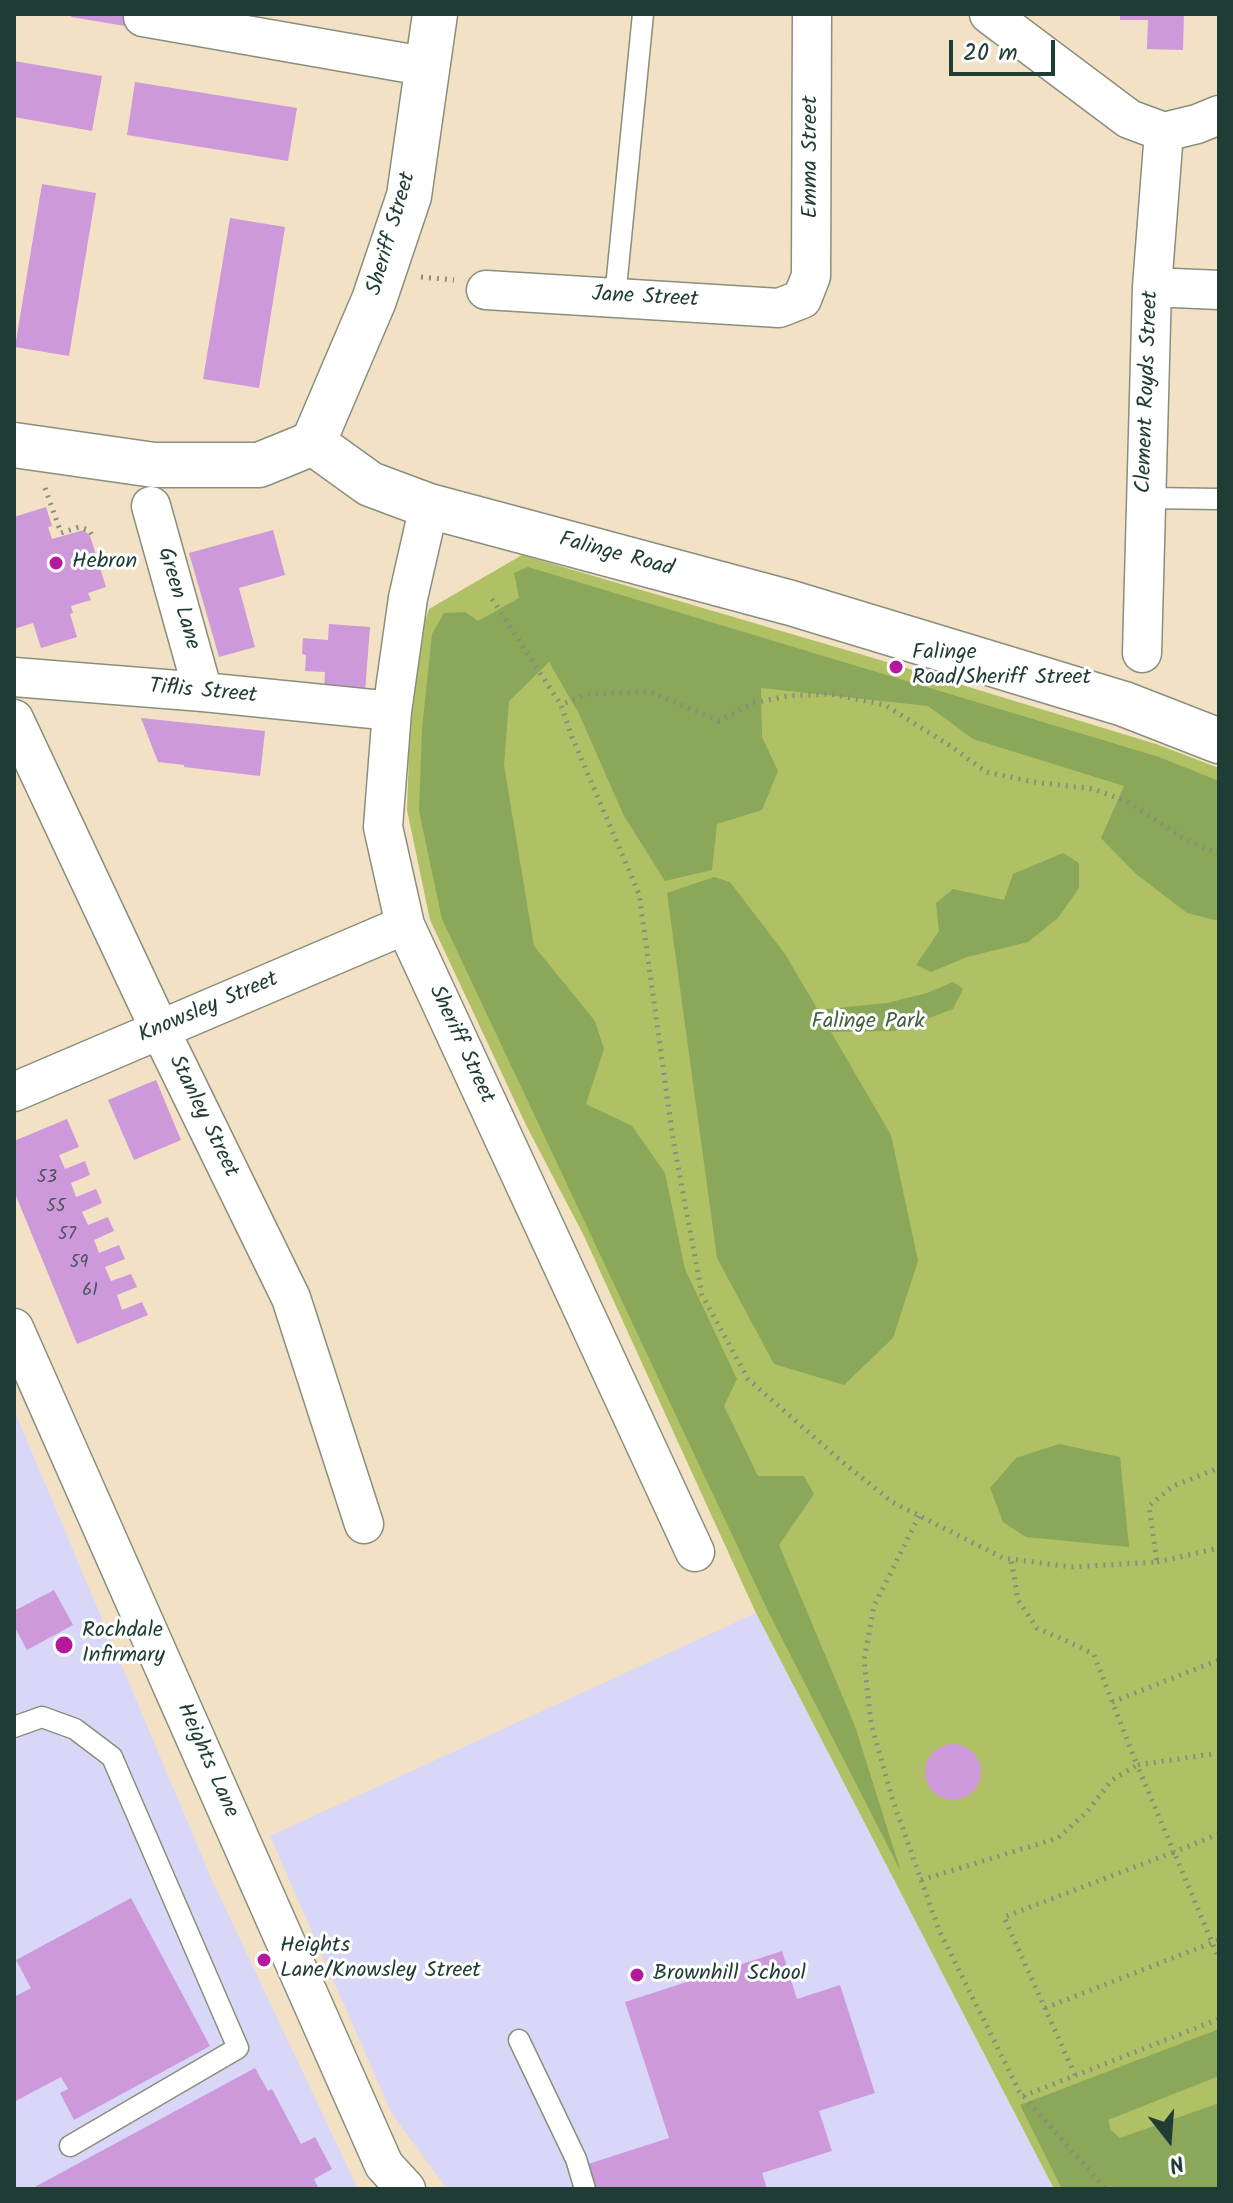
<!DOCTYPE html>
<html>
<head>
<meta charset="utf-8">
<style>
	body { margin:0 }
	#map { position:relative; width:1233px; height:2203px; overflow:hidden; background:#f2e1c4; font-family:Kalam,sans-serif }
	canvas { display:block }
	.frame { position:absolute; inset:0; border:16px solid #1f3d34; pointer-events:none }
	.north { position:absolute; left:1129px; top:2099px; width:80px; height:80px; -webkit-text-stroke:6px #fff; paint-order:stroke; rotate:163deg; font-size:22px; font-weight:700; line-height:32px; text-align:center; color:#1f3d34 }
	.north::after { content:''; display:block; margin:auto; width:28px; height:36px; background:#1f3d34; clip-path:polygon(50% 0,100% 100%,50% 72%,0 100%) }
	.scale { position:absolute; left:949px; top:40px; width:106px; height:36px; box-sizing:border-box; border:4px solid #1f3d34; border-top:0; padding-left:10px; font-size:24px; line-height:28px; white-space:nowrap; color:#1f3d34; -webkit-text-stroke:6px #fff; paint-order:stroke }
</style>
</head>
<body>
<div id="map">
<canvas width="1233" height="2203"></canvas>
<div class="frame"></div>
<div class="north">N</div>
<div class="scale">20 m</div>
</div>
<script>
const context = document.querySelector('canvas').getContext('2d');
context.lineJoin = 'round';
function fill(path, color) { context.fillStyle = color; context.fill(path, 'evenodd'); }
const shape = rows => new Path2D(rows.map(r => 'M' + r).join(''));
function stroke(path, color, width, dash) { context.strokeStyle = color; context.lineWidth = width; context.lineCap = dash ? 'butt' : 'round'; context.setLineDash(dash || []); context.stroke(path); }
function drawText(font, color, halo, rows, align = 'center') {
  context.font = font + ' Kalam,sans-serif'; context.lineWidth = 6; context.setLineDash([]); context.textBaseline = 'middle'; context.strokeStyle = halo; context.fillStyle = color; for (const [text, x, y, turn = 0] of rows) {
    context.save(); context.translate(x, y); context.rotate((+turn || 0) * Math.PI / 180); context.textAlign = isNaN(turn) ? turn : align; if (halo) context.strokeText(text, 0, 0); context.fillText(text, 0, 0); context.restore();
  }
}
fill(shape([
	[14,1410,212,1880,358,2189,14,2189],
	[756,1613,1054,2189,447,2189,392,2114,270,1836]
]), '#d8d7f8');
fill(shape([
	[522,555,870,657,1156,744,1219,768,1219,2189,1054,2189,756,1613,584,1236,526,1125,430,920,407,810,410,720,423,627,429,609]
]), '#afc164');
fill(shape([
	[528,567,1159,757,1219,781,1219,921,1187,913,1135,873,1101,838,1124,786,973,739,928,706,761,688,762,737,778,771,762,810,717,824,712,870,665,881,624,816,579,714,549,662,509,701,504,765,534,946,595,1021,604,1049,586,1104,632,1126,665,1173,685,1269,737,1379,724,1406,758,1476,804,1476,814,1494,779,1545,855,1726,901,1872,768,1611,442,919,419,811,422,729,432,634,444,613,465,612,478,621,519,598,514,573],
	[1063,853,1079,863,1079,888,1058,918,1028,942,967,957,931,972,916,965,939,931,936,903,953,889,1004,900,1013,874],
	[714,877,730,882,785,954,818,1010,887,1003,927,993,953,982,963,989,953,1009,895,1031,831,1032,891,1135,918,1261,893,1338,844,1385,774,1364,717,1258,667,893],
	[1059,1444,1120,1457,1129,1547,1026,1537,1003,1522,990,1488,1016,1458],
	[1219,2029,1219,2076,1108,2120,1111,2130,1120,2138,1219,2103,1219,2189,1062,2189,1020,2105]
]), '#8ba75a');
fill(shape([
	[72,14,127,14,125,26,71,17],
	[1120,14,1184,14,1183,50,1147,49,1148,20,1120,20],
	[14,61,102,76,92,131,14,117],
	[135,82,297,108,288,161,127,135],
	[42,184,96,193,69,356,15,347],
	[230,218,285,227,259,388,203,379],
	[46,507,52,526,48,527,52,539,84,530,90,536,106,587,88,593,91,600,71,606,73,613,70,614,77,637,41,648,33,623,14,629,14,517],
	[273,530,285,575,239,588,255,647,219,657,189,553],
	[329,624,370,627,365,692,324,689,325,672,305,671,306,655,302,654,303,638,328,640],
	[141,718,265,731,260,776,184,767,184,765,158,762],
	[156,1080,181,1140,134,1160,108,1100],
	[67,1119,79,1147,59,1155,65,1169,85,1161,90,1175,71,1183,76,1197,96,1189,102,1203,82,1212,88,1225,108,1217,114,1231,94,1240,99,1253,119,1245,125,1259,105,1267,111,1281,131,1274,137,1287,117,1295,122,1310,142,1302,148,1315,77,1344,14,1191,14,1141],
	[54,1590,73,1625,27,1650,14,1626,14,1611],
	'925 1772a28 28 0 1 1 56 0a28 28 0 1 1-56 0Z',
	[131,1898,210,2046,74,2120,60,2093,68,2089,61,2077,14,2102,14,1997,31,1988,16,1960],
	[782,1951,797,1999,840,1985,875,2093,819,2111,832,2151,762,2173,767,2189,596,2189,588,2164,669,2138,625,2002],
	[255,2068,268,2091,272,2089,301,2144,315,2137,332,2169,314,2179,319,2189,31,2189]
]), '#cd99db');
const service = shape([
	[615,298,643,14],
	[1146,498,1219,499],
	[14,1727,42,1717,75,1729,112,1757,238,2048,70,2146],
	[519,2040,576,2159,585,2189]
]);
const minor = shape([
	[144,14,143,17,429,67],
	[989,14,1129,119,1164,132,1197,124,1219,115],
	[1152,287,1219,290],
	[486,290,779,308,802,299,811,276,812,14],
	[151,506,203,692],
	[429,506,408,598,392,711,383,827,405,925,695,1552],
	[1142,653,1152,287,1164,132],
	[14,677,203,692,392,711],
	[14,719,160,1030,291,1298,364,1524],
	[14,1092,405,925],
	[14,1328,384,2165,406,2189]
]);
const tertiary = shape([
	[14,445,154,465,259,465,313,443]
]);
const secondary = shape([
	[435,14,409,196,374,300,313,443,370,484,429,506,791,603,1124,704,1219,741]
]);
stroke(service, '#888f7c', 23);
stroke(minor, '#888f7c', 41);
stroke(tertiary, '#888f7c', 47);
stroke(secondary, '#888f7c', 47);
stroke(shape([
	[421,277,454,280],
	[45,488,61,533,79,527,89,530,92,535],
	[492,599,561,705],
	[1219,854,1184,839,1130,803,1094,789,1034,782,986,772,952,747,885,705,831,694,788,696,753,703,719,721,651,692,586,694,561,705,572,737,639,894,673,1139,702,1295,748,1379,840,1460,892,1502,1003,1558,1071,1567,1157,1562,1149,1506,1173,1486,1219,1468],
	[919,1516,874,1606,864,1660,871,1723,893,1801,939,1930,1019,2091,1106,2189],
	[1157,1562,1219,1548],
	[1112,1702,1219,1660],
	[1219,1753,1137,1765,1174,1852,1219,1834],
	[921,1880,1058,1838,1086,1813,1112,1780,1137,1765,1094,1655,1082,1648,1037,1628,1018,1600,1011,1559],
	[1045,2008,1219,1940],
	[1075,2075,1004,1917,1174,1852,1219,1959],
	[1023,2096,1219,2019]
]), '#888f7c', 5, [2, 6]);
stroke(service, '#fff', 20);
stroke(minor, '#fff', 38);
stroke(tertiary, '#fff', 44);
stroke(secondary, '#fff', 44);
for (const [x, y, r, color] of [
	[56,563,8,"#b5179e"],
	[896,667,8,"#b5179e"],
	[64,1645,10,"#b5179e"],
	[264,1960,8,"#b5179e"],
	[637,1975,8,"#b5179e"]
]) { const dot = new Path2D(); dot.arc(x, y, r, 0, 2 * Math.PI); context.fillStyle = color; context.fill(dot); stroke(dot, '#fff', 3); }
drawText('18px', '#4a545e', null, [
	["53",47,1179],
	["55",56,1208],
	["57",67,1236],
	["59",79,1264],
	["61",90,1292]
]);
drawText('22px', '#1f3d34', '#fff', [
	["Emma Street",812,157,-90],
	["Sheriff Street",393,234,-74],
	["Jane Street",645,299,3],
	["Clement Royds Street",1149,392,-88],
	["Falinge Road",616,556,15],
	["Green Lane",177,599,74],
	["Tiflis Street",203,693,5],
	["Knowsley Street",209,1009,-23],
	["Sheriff Street",460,1045,65],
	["Stanley Street",202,1117,64],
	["Heights Lane",206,1761,66]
]);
drawText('22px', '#1f3d34', '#fff', [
	["Hebron",72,563],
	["Falinge",912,654],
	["Road/Sheriff Street",912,679],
	["Rochdale",82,1632],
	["Infirmary",82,1657],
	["Heights",280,1947],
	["Lane/Knowsley Street",280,1972],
	["Brownhill School",653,1975]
], 'left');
drawText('22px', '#435e40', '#fff', [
	["Falinge Park",868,1023]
]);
</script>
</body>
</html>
